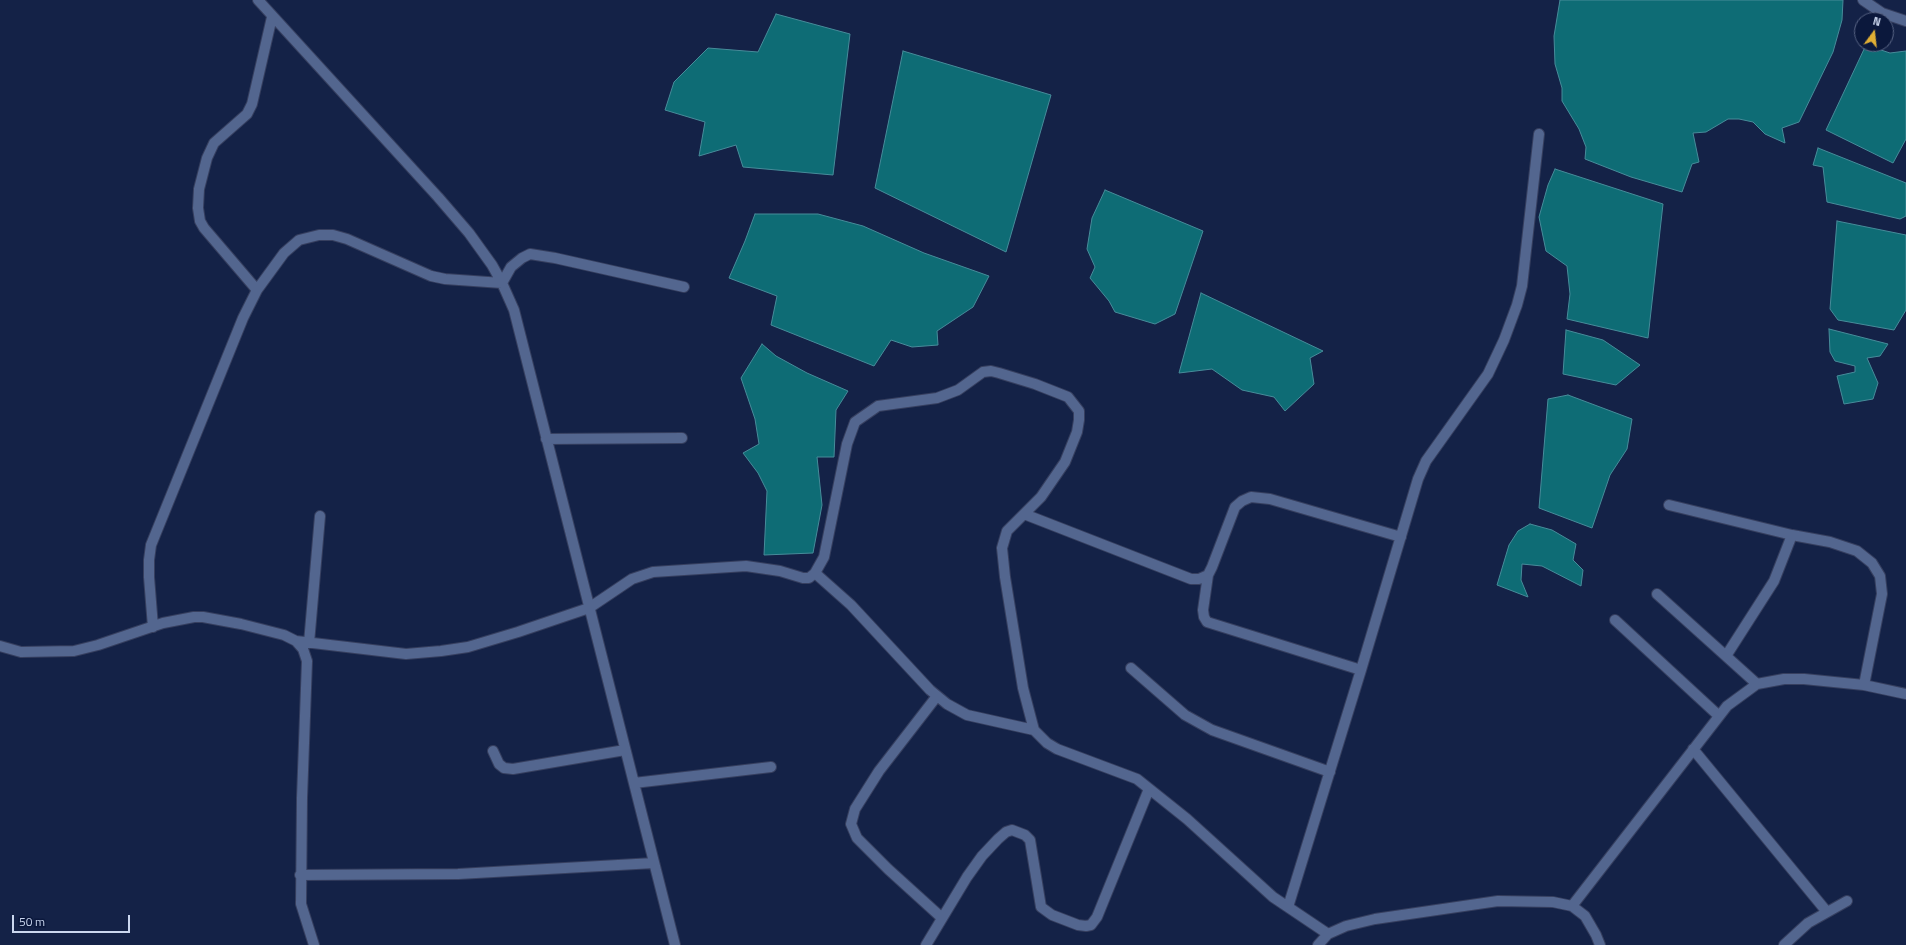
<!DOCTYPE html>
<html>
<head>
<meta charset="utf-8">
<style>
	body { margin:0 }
	#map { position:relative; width:1906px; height:945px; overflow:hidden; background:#142247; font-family:"Titillium Web",sans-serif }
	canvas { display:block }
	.north { position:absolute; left:1854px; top:12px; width:40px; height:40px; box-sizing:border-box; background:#0b183c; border:1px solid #586484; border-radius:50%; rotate:15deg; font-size:11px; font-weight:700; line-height:16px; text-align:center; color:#cbd7ef }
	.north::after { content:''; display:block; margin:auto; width:14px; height:18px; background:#e1af34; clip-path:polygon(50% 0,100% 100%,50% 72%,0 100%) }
	.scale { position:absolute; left:12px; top:915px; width:118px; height:18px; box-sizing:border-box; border:2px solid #cbd7ef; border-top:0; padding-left:5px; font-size:12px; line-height:14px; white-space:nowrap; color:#cbd7ef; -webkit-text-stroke:3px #0b183c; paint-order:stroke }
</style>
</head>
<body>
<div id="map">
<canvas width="1906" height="945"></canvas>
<div class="north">N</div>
<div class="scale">50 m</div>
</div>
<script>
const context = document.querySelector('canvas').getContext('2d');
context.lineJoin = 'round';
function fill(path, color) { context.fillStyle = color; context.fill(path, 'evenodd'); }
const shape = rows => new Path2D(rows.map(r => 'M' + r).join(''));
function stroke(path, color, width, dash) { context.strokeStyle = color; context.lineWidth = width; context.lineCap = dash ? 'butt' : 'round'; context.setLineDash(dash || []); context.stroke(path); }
const water = shape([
	[1560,0,1843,0,1842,20,1833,52,1799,122,1782,128,1785,143,1765,134,1753,122,1739,119,1728,119,1706,132,1693,133,1699,162,1692,164,1682,192,1631,177,1585,159,1586,147,1579,129,1562,101,1562,88,1555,64,1554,36,1560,0],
	[776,14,850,34,833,175,743,167,736,145,699,156,705,122,665,110,674,82,708,48,758,52,776,14],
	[1866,45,1890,53,1906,51,1906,139,1893,163,1826,130,1866,45],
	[903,51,1051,95,1006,252,875,188,903,51],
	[1818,148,1906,183,1906,216,1900,219,1827,202,1823,167,1813,165,1818,148],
	[1555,169,1663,204,1648,338,1567,319,1570,294,1567,266,1546,251,1539,217,1548,185,1555,169],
	[1105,190,1203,231,1175,314,1155,324,1115,312,1109,301,1090,278,1095,267,1087,249,1092,218,1105,190],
	[755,214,818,214,863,226,924,253,989,276,973,307,937,331,938,345,912,347,891,340,874,366,771,325,777,296,729,278,745,241,755,214],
	[1837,221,1906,235,1906,310,1894,330,1838,320,1830,309,1837,221],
	[1201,293,1323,351,1310,358,1314,384,1285,411,1274,397,1242,390,1212,369,1179,373,1201,293],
	[1829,329,1888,344,1880,356,1867,358,1878,383,1873,399,1844,404,1837,376,1855,372,1855,366,1835,361,1830,352,1829,329],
	[1566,330,1603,340,1640,365,1616,385,1563,374,1566,330],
	[762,344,776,356,807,373,848,391,836,410,834,457,817,457,822,505,813,553,764,555,767,491,758,473,743,453,759,444,755,419,741,378,762,344],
	[1568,395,1632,419,1627,449,1610,475,1592,528,1539,508,1548,399,1568,395],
	[1530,524,1552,530,1576,544,1573,560,1583,570,1581,586,1542,566,1522,564,1521,580,1528,597,1497,585,1509,545,1518,531,1530,524]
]);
fill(water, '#0e6c75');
stroke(water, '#478c9a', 1);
const minor = shape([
	[258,0,438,197,469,233,492,265,502,283,514,310,675,945],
	[1863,0,1882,13,1906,21],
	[257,290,204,228,200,221,198,208,199,189,207,158,214,143,247,114,252,104,272,17],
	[546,439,682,438],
	[1669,505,1792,535,1830,542,1857,551,1872,563,1880,576,1882,594,1864,685],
	[1024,514,1191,579,1199,579,1208,575,1212,567,1235,507,1242,501,1251,497,1270,499,1401,537],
	[815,573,851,605,930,690,947,704,967,715,1034,730],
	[1208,575,1203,610,1204,617,1207,622,1361,670],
	[1657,594,1757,684],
	[1615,620,1719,716],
	[153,627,149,577,149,560,151,545,243,318,257,290,284,253,299,240,319,235,333,235,347,239,431,276,445,279,502,283,511,267,522,258,530,254,555,258,684,287],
	[296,641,406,654,441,651,468,647,518,632,589,608,632,579,653,572,746,566,780,571,803,578,809,578,815,573,824,557,847,444,855,422,878,406,937,398,958,390,983,372,991,371,999,373,1035,384,1068,397,1079,411,1079,420,1077,432,1065,462,1041,497,1007,531,1002,548,1005,577,1023,688,1034,730,1047,743,1057,749,1137,779,1187,819,1273,897,1328,934],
	[309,643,320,516],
	[0,646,21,652,74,651,98,645,163,623,194,617,203,617,241,624,284,635,296,641,303,649,307,661,302,798,301,904,314,945],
	[1726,656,1774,581,1792,535],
	[1131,668,1185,715,1212,730,1330,772],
	[937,696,879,771,855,809,851,824,857,838,888,869,942,918],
	[1693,749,1827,912],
	[493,751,499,764,504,768,513,769,625,750],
	[634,783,771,767],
	[300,875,458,874,654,863],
	[1572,906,1727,706,1757,684,1784,679,1804,679,1864,685,1906,694],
	[1288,907,1361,670,1418,479,1426,461,1488,374,1504,340,1517,305,1522,286,1539,134],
	[926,945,967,877,982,856,998,839,1006,832,1012,830,1025,835,1030,840,1041,907,1052,915,1078,925,1086,926,1091,925,1097,917,1149,789],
	[1318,945,1328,934,1346,926,1375,919,1498,901,1553,902,1572,906,1585,916,1596,935,1600,945],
	[1784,945,1808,923,1847,901]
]);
stroke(minor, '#363f5f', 12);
stroke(minor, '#53668f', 10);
</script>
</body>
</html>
